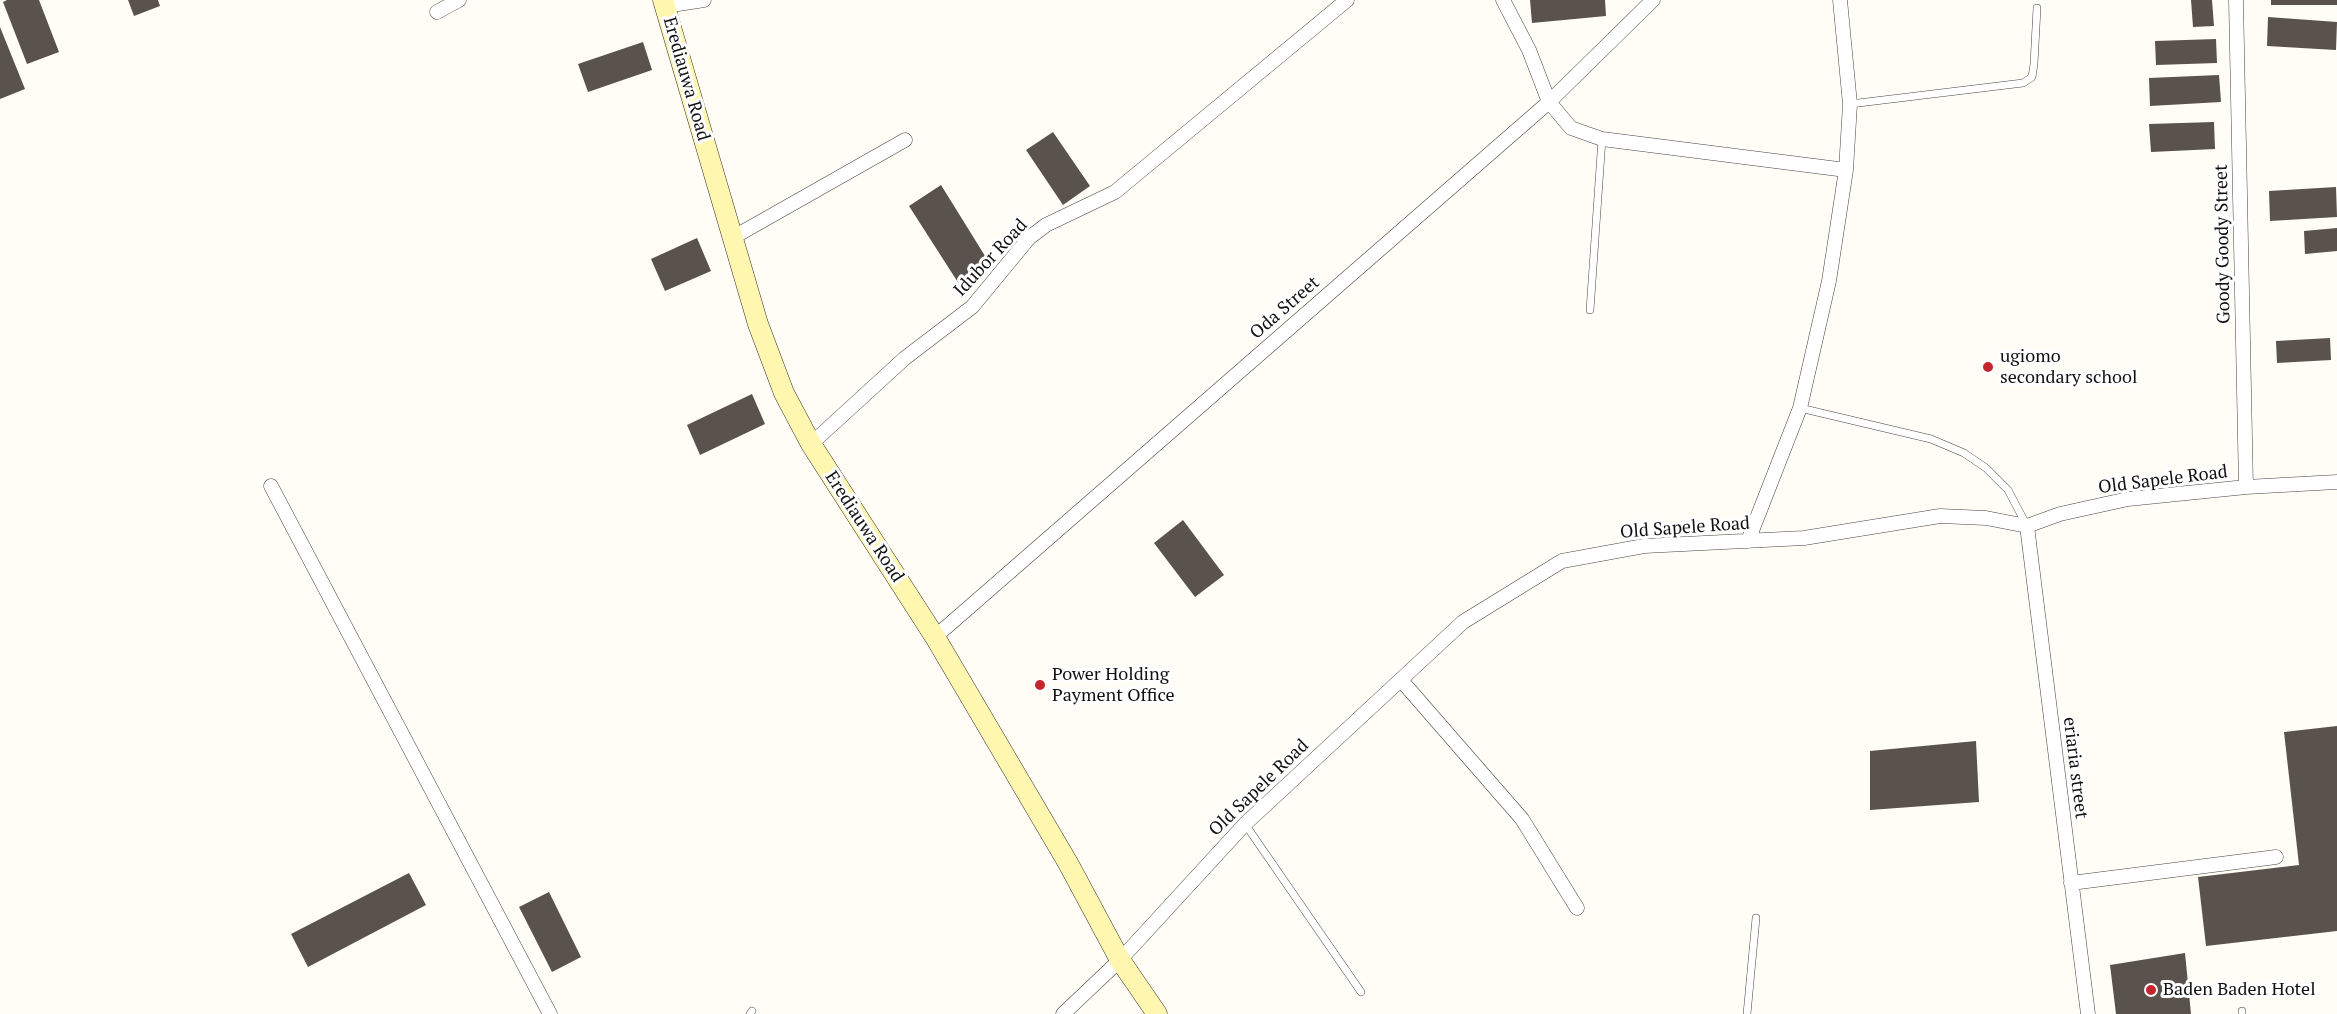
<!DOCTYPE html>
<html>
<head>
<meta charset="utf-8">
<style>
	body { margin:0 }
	canvas { display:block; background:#fffdf5 }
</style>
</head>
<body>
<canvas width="2337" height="1014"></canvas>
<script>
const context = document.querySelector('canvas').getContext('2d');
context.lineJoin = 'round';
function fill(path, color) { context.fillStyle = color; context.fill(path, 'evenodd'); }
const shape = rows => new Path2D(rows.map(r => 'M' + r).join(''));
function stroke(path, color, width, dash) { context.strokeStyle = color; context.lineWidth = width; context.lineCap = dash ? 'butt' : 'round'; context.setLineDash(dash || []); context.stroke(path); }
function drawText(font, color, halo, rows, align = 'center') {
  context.font = font + ' "PT Serif",serif'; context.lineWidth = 6; context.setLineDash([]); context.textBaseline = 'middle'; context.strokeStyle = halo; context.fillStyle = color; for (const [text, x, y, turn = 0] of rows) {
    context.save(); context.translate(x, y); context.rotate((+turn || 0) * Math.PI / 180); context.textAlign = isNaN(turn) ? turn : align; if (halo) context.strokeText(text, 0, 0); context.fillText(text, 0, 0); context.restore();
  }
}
fill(shape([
	[7,0,39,0,59,52,27,64,3,2],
	[128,0,158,0,160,6,134,16],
	[1530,0,1605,0,1606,16,1532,23],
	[2191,0,2212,0,2214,26,2193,27],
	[2271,0,2337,0,2337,5,2271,5],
	[2268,17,2337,22,2336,50,2267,46],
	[0,27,25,89,0,99],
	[2216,39,2217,63,2156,65,2155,41],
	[643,42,652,70,588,92,578,64],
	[2219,75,2221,102,2150,106,2149,78],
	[2214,122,2215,149,2151,152,2149,124],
	[1053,132,1090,186,1063,205,1026,150],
	[941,185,990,264,959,284,909,206],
	[2336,187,2337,217,2270,221,2269,191],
	[2337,228,2337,251,2305,254,2304,231],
	[697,238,711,271,665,291,651,259],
	[2330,338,2331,360,2277,363,2276,341],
	[752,394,765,424,700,455,687,425],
	[1183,520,1224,575,1195,597,1154,543],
	[2337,726,2337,931,2206,946,2198,877,2299,865,2284,732],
	[1976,741,1979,802,1870,810,1870,751],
	[409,873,426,905,308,967,291,934],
	[549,892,581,957,552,972,519,907],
	[2185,953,2191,1014,2116,1014,2110,965]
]), '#5a524d');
const lane = shape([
	[1850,104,2023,83,2032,77,2034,64,2037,8],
	[1590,310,1602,139],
	[1800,408,1931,439,1964,453,1986,468,2008,490,2027,526],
	[1245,824,1361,992],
	[2242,1011,2242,1014],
	[750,1014,752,1011],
	[1747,1014,1756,918]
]);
const street = shape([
	[1503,0,1529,50,1549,102,1571,128,1602,139,1846,170],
	[2236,0,2246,487],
	[665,6,704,0],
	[437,12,459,0],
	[732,238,905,140],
	[811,444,905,358,972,307,1029,238,1046,225,1115,192,1347,0],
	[271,486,550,1014],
	[2027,526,2088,1014],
	[1748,541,1800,408,1829,281,1846,170,1850,104,1840,0],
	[935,637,1549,102,1653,0],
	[1401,680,1522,819,1577,908],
	[2071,883,2276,857],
	[1063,1014,1120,960,1245,824,1463,622,1562,561,1644,546,1804,538,1940,516,1986,518,2027,526,2060,514,2128,499,2246,487,2337,482]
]);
const secondary = shape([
	[663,0,758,324,784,393,811,444,935,637,1068,863,1120,960,1157,1014]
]);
stroke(lane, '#444', 8);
stroke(street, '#444', 15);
stroke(secondary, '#333', 21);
stroke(lane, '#fff', 7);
stroke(street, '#fff', 14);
stroke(secondary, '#fff6b0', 20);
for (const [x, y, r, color] of [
	[1988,367,6,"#c4262e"],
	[1040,685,6,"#c4262e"],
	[2151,990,6,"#c4262e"]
]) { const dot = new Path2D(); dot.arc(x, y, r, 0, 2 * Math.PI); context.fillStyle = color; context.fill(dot); stroke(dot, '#fff', 2); }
drawText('18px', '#111', '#fff', [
	["Erediauwa Road",686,79,74],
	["Goody Goody Street",2223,244,-91],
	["Idubor Road",991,258,-47],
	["Oda Street",1285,308,-41],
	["Old Sapele Road",2163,480,-7],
	["Erediauwa Road",864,527,57],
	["Old Sapele Road",1685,528,-4],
	["eriaria street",2075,768,83],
	["Old Sapele Road",1259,788,-44]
]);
drawText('18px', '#111', '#fff', [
	["ugiomo",2000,357],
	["secondary school",2000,378],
	["Power Holding",1052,675],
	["Payment Office",1052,696],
	["Baden Baden Hotel",2163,990]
], 'left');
</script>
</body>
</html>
